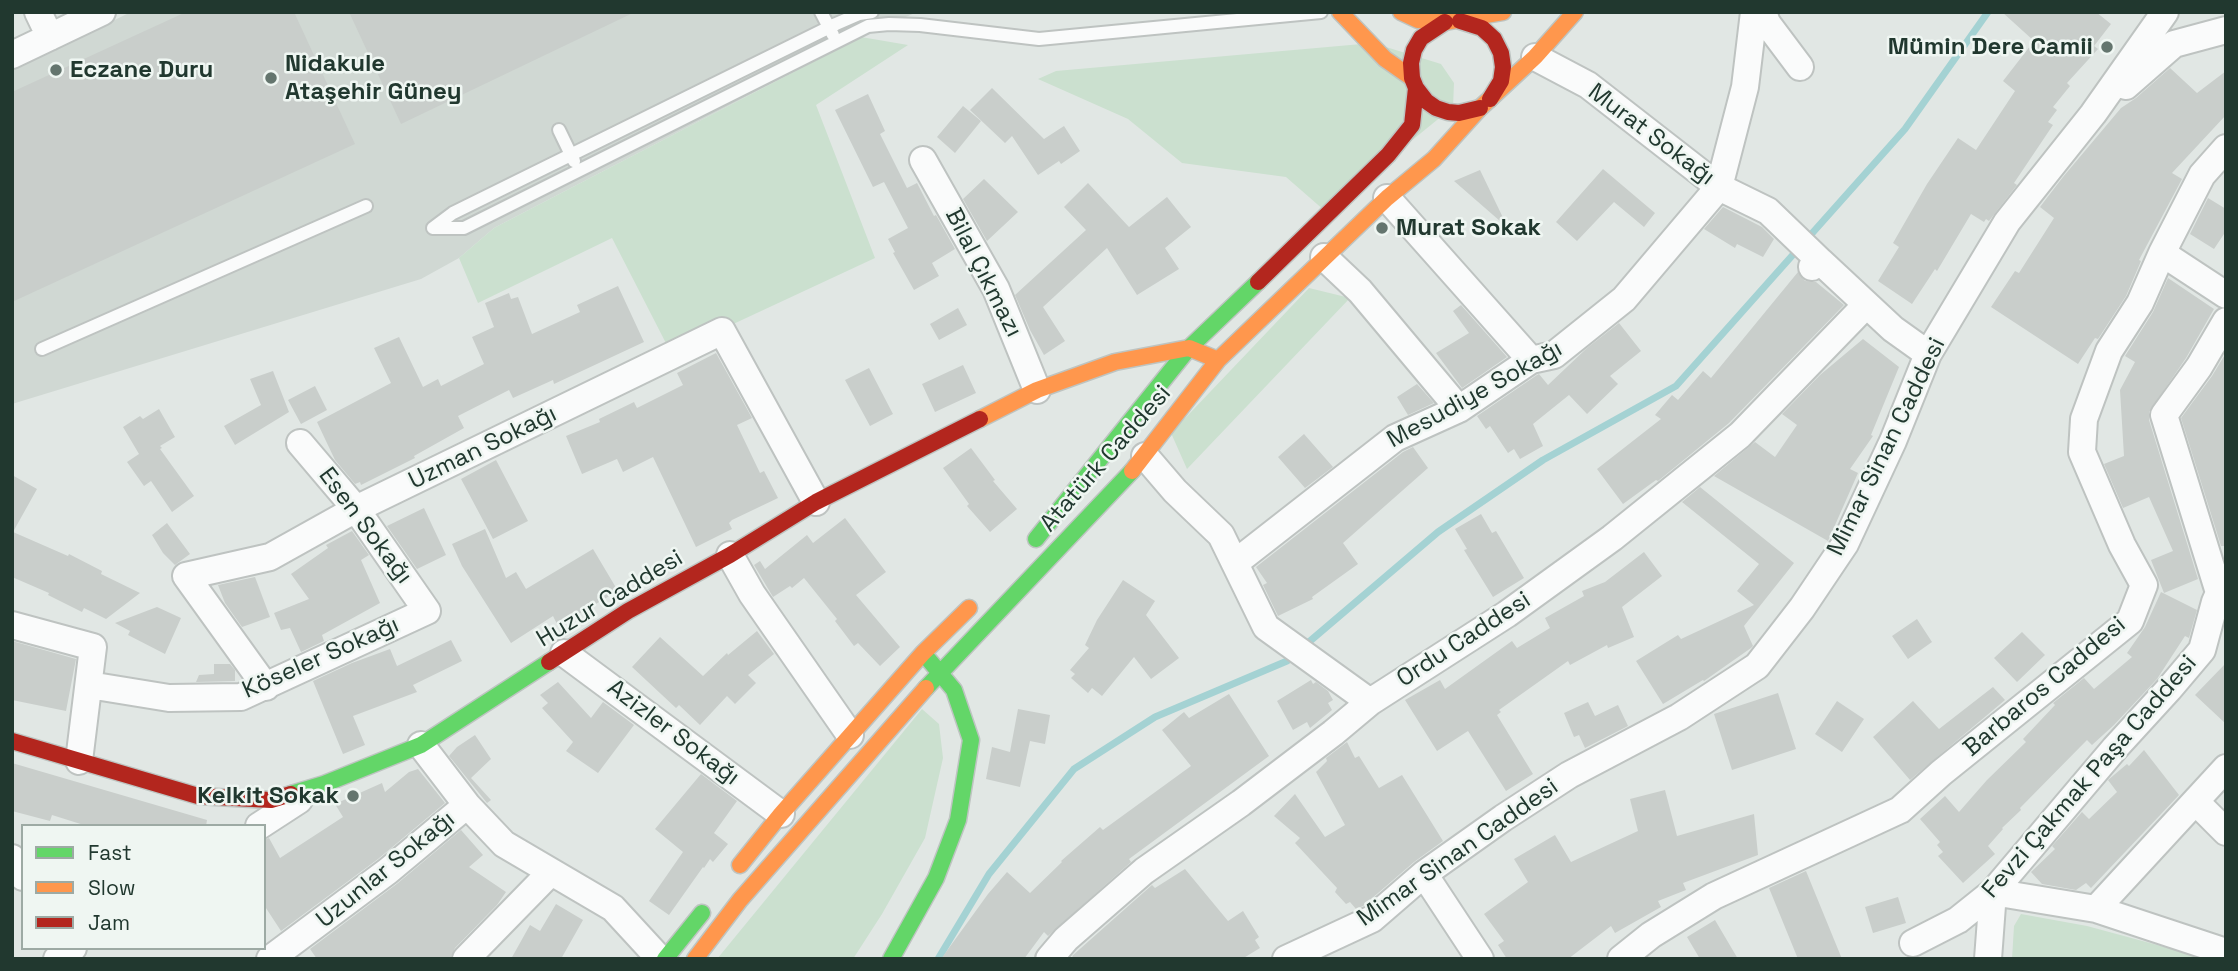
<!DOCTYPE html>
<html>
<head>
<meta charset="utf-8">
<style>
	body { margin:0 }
	#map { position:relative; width:2238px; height:971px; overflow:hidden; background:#e1e7e4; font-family:"Space Grotesk",sans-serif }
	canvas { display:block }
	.frame { position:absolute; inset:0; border:14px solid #21382f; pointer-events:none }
	.legend { position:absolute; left:21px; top:824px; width:245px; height:126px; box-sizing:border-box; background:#eff6f2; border:2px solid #9daaa4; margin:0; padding:9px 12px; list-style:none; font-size:21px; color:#21382f }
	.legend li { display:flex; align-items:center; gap:14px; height:35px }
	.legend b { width:35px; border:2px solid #9daaa4 }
</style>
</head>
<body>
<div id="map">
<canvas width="2238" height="971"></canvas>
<div class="frame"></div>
<ul class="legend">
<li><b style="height:9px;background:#63d668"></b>Fast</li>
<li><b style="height:9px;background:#ff974d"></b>Slow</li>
<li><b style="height:9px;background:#b3261e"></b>Jam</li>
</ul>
</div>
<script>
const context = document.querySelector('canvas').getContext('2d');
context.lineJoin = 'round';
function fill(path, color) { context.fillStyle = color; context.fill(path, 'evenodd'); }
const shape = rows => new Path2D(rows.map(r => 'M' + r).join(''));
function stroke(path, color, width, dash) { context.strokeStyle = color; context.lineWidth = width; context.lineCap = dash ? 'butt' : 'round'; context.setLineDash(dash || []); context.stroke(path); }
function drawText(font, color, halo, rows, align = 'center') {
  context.font = font + ' "Space Grotesk",sans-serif'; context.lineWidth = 5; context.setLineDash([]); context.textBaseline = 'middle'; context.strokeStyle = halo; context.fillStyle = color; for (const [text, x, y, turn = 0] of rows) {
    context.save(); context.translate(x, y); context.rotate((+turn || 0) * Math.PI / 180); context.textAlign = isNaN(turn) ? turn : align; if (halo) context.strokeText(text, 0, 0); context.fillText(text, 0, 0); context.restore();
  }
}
fill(shape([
	[131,12,917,12,861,37,494,228,459,258,421,279,12,404,12,70]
]), '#d0d8d3');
fill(shape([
	[861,37,908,45,816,105,875,258,671,353,612,238,478,303,459,258,494,228],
	[1373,43,1441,64,1454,83,1453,107,1325,211,1286,177,1182,163,1128,119,1038,79,1056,71],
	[1309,288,1350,298,1187,469,1171,433],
	[922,709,939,724,943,758,925,838,882,914,853,959,717,959],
	[2021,914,2087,926,2209,959,2012,959,2014,926]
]), '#cbe0cf');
stroke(shape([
	[1303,647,1438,532,1543,460,1676,386,1905,129,1988,12],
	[938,959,989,874,1074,769,1155,717,1287,661,1294,655]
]), '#a4d2d3', 7);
fill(shape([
	[186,12,294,12,355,144,12,302,12,92],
	[349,12,635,12,401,124],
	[2002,12,2096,12,2111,24,2094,46,2098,49,2067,83,2070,86,2053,107,2057,110,2048,122,2053,125,2014,183,2017,185,1989,221,1986,219,1984,222,1971,214,1937,271,1935,269,1912,304,1878,281,1899,247,1893,243,1927,184,1958,138,1976,150,2015,91,2003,81,2034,41],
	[2170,68,2197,93,2226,71,2226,115,2172,173,2182,179,2139,260,2141,261,2126,296,2098,339,2095,338,2078,364,1991,307,2015,271,2019,273,2054,218,2040,207,2063,177,2121,108,2136,98],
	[992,88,1044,139,1064,126,1080,151,1061,164,1059,161,1038,175,1012,136,1005,143,970,110],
	[868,94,885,131,880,134,907,188,917,183,934,216,936,215,955,249,932,263,939,276,914,290,893,253,895,252,888,239,908,228,884,182,873,187,835,110],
	[963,106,981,121,955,153,937,137],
	[1603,169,1655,213,1644,227,1614,202,1577,241,1556,222],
	[1480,170,1508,228,1454,181],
	[984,179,1018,212,987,241,963,199],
	[1088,183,1129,227,1167,197,1191,227,1165,248,1179,269,1137,295,1107,248,1043,307,1065,341,1044,355,1030,330,1015,295,1086,230,1064,207],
	[2208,198,2226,209,2226,231,2214,249,2190,234],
	[1723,207,1762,227,1774,239,1763,257,1737,244,1735,248,1704,229],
	[1798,272,1805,281,1816,282,1844,305,1729,423,1658,481,1656,480,1623,504,1597,469,1661,419,1655,415,1672,395,1678,400,1703,371,1711,378],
	[2168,278,2214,309,2186,358,2149,412,2149,420,2198,579,2164,593,2151,560,2173,551,2149,497,2123,508,2104,464,2124,456,2120,390,2135,362,2125,356,2153,312],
	[618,286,644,342,554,384,553,380,513,398,509,390,458,416,464,428,414,456,415,458,361,485,360,482,355,484,335,460,317,422,391,383,374,348,399,337,423,387,438,379,441,386,484,364,472,337,494,327,485,303,509,293,511,299,518,297,532,334,580,312,577,305],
	[1461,305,1507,357,1462,388,1436,353,1469,333,1453,311],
	[958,308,967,325,939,340,930,324],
	[1619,323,1641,351,1610,376,1618,384,1587,414,1569,395,1533,424,1543,446,1520,459,1514,449,1508,453,1490,426,1486,429,1477,416,1537,375,1539,374,1548,385,1587,348],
	[1863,339,1899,367,1871,435,1873,436,1850,469,1858,473,1828,541,1714,476,1755,442,1775,457,1797,425,1782,414,1820,375],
	[716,353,752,418,737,425,760,473,764,471,778,498,732,520,729,523,732,529,696,547,653,457,623,472,617,459,582,474,566,436,600,422,599,419,634,402,637,408,683,385,677,373],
	[2226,353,2226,546,2221,546,2181,418,2212,376],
	[963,365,976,393,935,412,922,384],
	[869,368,893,414,870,426,845,380],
	[273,371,289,412,235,445,224,426,261,405,250,379],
	[1417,384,1434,403,1408,415,1397,397],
	[315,386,327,410,301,424,288,400],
	[159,409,175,437,160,446,162,448,160,449,194,496,172,512,151,481,144,486,127,462,139,454,123,427,140,416,143,419],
	[1304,434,1333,467,1305,488,1278,457],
	[1413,447,1428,468,1343,543,1358,564,1312,597,1313,599,1278,616,1263,585,1267,583,1256,567,1403,452],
	[971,448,995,480,993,481,1017,509,990,532,967,506,969,504,943,468],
	[496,460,528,521,493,539,461,479],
	[12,475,37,489,13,532,68,556,69,554,102,571,101,574,140,593,106,619,84,608,82,612,48,595,49,593,12,577],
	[1700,487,1794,563,1744,626,1753,646,1751,648,1704,681,1703,680,1663,704,1636,661,1678,635,1681,639,1754,605,1737,591,1759,564,1682,502],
	[424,508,446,555,417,569,387,526],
	[1481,514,1492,533,1496,531,1524,578,1493,597,1464,550,1467,549,1455,529],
	[845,518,886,572,856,595,900,647,880,666,858,643,854,646,835,621,837,619,804,578,792,588,790,586,773,597,754,565,760,561,765,569,807,535,813,543],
	[167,523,190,554,175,565,163,553,152,535],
	[485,529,506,578,516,572,526,589,593,549,618,591,558,626,553,616,511,643,462,566,452,544],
	[352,531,369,555,361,560,380,603,322,635,324,641,301,652,290,628,281,630,274,613,309,599,291,574,328,548,326,545],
	[1644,552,1662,576,1622,607,1634,637,1608,648,1607,645,1570,665,1568,661,1499,710,1501,712,1497,715,1533,774,1506,791,1468,731,1437,751,1405,700,1440,680,1445,689,1512,641,1517,648,1550,628,1545,618,1584,596,1582,591,1605,582],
	[255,577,270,617,242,627,225,603,218,585],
	[1123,580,1155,601,1146,615,1179,658,1151,679,1134,657,1102,696,1092,688,1088,693,1071,678,1075,674,1070,670,1089,648,1085,645,1097,620],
	[2161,592,2197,610,2189,638,2185,636,2157,679,2114,725,2092,745,2087,740,2020,808,2021,810,2002,828,2003,829,1988,846,1995,854,1963,883,1938,856,1943,852,1937,845,1940,842,1920,819,1945,796,1959,812,1987,780,2026,742,2023,739,2055,705,2053,703,2084,678,2094,689,2132,657,2127,653,2145,627],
	[157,607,181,618,165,654,128,635,130,631,115,623],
	[1917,619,1932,642,1908,659,1892,636],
	[757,631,774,654,748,675,756,683,735,704,727,696,700,725,679,705,676,708,632,667,660,637,703,676,727,653,728,655],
	[2022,632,2045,655,2017,682,1994,658],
	[451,640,462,661,413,685,417,692,353,716,365,745,343,754,313,681,352,663,390,649,397,666],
	[12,641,76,659,66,711,12,700],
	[2226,663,2226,724,2195,695],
	[214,664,230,664,235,670,235,681,196,682,199,675,214,674],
	[1311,680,1313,684,1316,682,1328,691,1333,700,1328,703,1332,710,1310,728,1307,722,1293,730,1277,701],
	[558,682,591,718,603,702,634,725,598,773,566,751,573,742,542,708,548,703,540,695],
	[1993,687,2005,700,1910,780,1873,737,1913,701,1939,729],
	[1778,693,1796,749,1732,770,1714,714],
	[1229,694,1269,756,1129,859,1131,862,1048,936,1044,932,1024,959,941,959,988,894,1007,872,1030,893,1062,862,1061,861,1100,827,1103,830,1191,766,1162,730,1184,712,1189,718],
	[1837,701,1864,719,1842,752,1815,734],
	[1588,702,1595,716,1618,705,1628,726,1585,748,1579,735,1574,737,1564,713],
	[1018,709,1050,715,1045,744,1030,741,1020,787,986,779,992,747,1010,752],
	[475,735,491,759,471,778,491,800,487,803,449,756,457,747],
	[1347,742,1355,758,1359,756,1379,788,1402,775,1443,841,1414,862,1363,906,1356,909,1350,902,1346,904,1335,892,1337,888,1295,843,1300,838,1274,816,1295,794,1325,837,1345,825,1316,772,1327,761,1326,758],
	[2144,750,2179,795,2091,888,2086,883,2076,890,2042,884,2031,872,2055,849,2052,846,2082,812,2089,819,2117,792,2108,780,2127,764,2129,766],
	[12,763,207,820,206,826,87,826,52,815,50,821,12,811],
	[418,769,445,803,378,859,281,931,264,905,264,840,269,838,280,858,343,817,335,804,382,783,385,792,409,772],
	[701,774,737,801,714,833,728,844,713,862,710,859,704,868,703,867,669,915,649,901,683,852,655,829],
	[1665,790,1677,836,1754,814,1758,855,1683,883,1686,890,1658,901,1661,907,1615,933,1611,926,1568,959,1507,959,1498,945,1504,941,1484,914,1528,882,1514,859,1555,835,1571,862,1638,831,1630,799],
	[461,830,483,855,469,867,506,892,497,905,455,948,451,957,449,959,317,959,310,949,398,883],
	[1185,869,1228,921,1243,911,1259,937,1255,940,1260,948,1242,959,1075,959,1072,956,1152,885,1155,888],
	[1806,871,1842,959,1798,959,1769,888],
	[1898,897,1906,923,1873,933,1865,907],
	[556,904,583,920,561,959,511,959,530,925,540,931],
	[1715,920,1738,959,1700,959,1687,937]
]), '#c9cecb');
const lane = shape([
	[821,12,833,35],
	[559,130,574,161],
	[433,228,464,228,868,26,889,24,920,25,1039,39,1321,12],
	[433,228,453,213,836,24,859,14,872,12],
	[42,349,366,206]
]);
const street = shape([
	[38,12,50,37],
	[1763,12,1767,23,1800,67],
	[12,55,102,12],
	[1535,57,1588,85,1719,187,1768,211,1820,261],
	[2126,86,2174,44,2226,30],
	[923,160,996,289,1037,390],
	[1387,198,1531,360],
	[2162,253,2226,295],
	[1324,257,1360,291,1459,409],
	[1812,267,1820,261,1893,329,1928,354],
	[1145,456,1175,491,1221,535,1266,627,1370,702],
	[730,555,752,594,850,735],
	[1235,563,1395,438,1459,409,1531,360,1554,355,1624,299,1719,187,1745,87,1754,12],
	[2221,599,2164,415,2199,367,2226,321],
	[12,625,93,647,79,761],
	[564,653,781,814],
	[89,685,169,698,241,697,427,611,356,509,300,443],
	[266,687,186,576,270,557,356,509,722,331,816,502],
	[421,745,467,805,504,844,613,908,660,959],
	[2196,802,2226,832],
	[259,826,299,800],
	[12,858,23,877],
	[1424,874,1480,959],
	[2096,909,2226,768],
	[1913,943,1958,920,1993,892,2115,748,2169,689,2202,650,2215,602,2226,577],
	[57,959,73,948],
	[270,959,388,871,467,805],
	[466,959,551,872],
	[1049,959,1066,939,1144,871,1241,803,1333,733,1370,702,1507,614,1612,538,1740,435,1866,305],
	[1286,959,1372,919,1424,874,1503,818,1569,775,1679,717,1757,666,1802,608,1845,544,1893,441,1928,354,2007,222,2093,114,2165,12],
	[1621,959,1651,935,1714,896,1900,810,1941,773,2130,621,2144,585,2122,545,2082,452,2084,419,2109,351,2140,303,2162,253,2202,175,2226,148],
	[1988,959,1993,892,2096,909,2226,952]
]);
const fast = shape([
	[1036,539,1189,348,1258,282],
	[926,688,1132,471],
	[291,794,324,784,421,745,549,662],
	[665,959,702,913],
	[891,959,936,878,958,820,971,740,954,690,924,654]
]);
const slow = shape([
	[1340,12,1385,59,1412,78],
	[1401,12,1418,20,1445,22,1503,12],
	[980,419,1037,390,1115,362,1189,348,1218,360],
	[1132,471,1218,360,1387,198,1434,159,1480,108,1535,57,1575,12],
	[740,865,781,814,923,653,969,608],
	[695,959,740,900,926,688]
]);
const jam = shape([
	[1460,21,1482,28,1494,39,1501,53,1503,67,1501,81,1490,99],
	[1445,22,1421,38,1414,50,1411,63,1412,78,1416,88,1426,101,1436,108,1448,112,1459,113,1480,108],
	[1258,282,1388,155,1412,125,1416,88],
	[549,662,628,611,730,555,816,502,980,419],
	[12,741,198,796,271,800,291,794]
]);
stroke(lane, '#bec3c1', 16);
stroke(street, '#bec3c1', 30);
stroke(fast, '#bec4c1', 19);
stroke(slow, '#bec4c1', 19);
stroke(jam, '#bec4c1', 19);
stroke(lane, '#fafbfb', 12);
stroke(street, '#fafbfb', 26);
stroke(fast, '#63d668', 16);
stroke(slow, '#ff974d', 16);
stroke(jam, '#b3261e', 16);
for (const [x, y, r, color] of [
	[2107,47,7,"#64756e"],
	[56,70,7,"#64756e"],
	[271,78,7,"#64756e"],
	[1382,228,7,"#64756e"],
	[353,796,7,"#64756e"]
]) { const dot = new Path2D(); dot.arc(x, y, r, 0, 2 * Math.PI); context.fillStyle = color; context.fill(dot); stroke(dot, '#eff6f2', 2.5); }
drawText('bold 24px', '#21382f', '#eff6f2', [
	["Mümin Dere Camii",2093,47,"right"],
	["Nidakule",285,64],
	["Ataşehir Güney",285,92],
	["Eczane Duru",70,70],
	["Murat Sokak",1396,228],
	["Kelkit Sokak",339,796,"right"]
], 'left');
drawText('24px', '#21382f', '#eff6f2', [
	["Murat Sokağı",1651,135,37],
	["Bilal Çıkmazı",983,273,63],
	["Mesudiye Sokağı",1475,395,-29],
	["Mimar Sinan Caddesi",1887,447,-64],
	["Uzman Sokağı",483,448,-26],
	["Atatürk Caddesi",1106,459,-49],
	["Esen Sokağı",365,526,53],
	["Huzur Caddesi",610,599,-31],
	["Ordu Caddesi",1464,640,-33],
	["Köseler Sokağı",321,658,-24],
	["Barbaros Caddesi",2045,687,-40],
	["Azizler Sokağı",673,733,37],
	["Fevzi Çakmak Paşa Caddesi",2090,777,-49],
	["Mimar Sinan Caddesi",1458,853,-35],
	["Uzunlar Sokağı",386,870,-39]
]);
</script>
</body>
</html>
